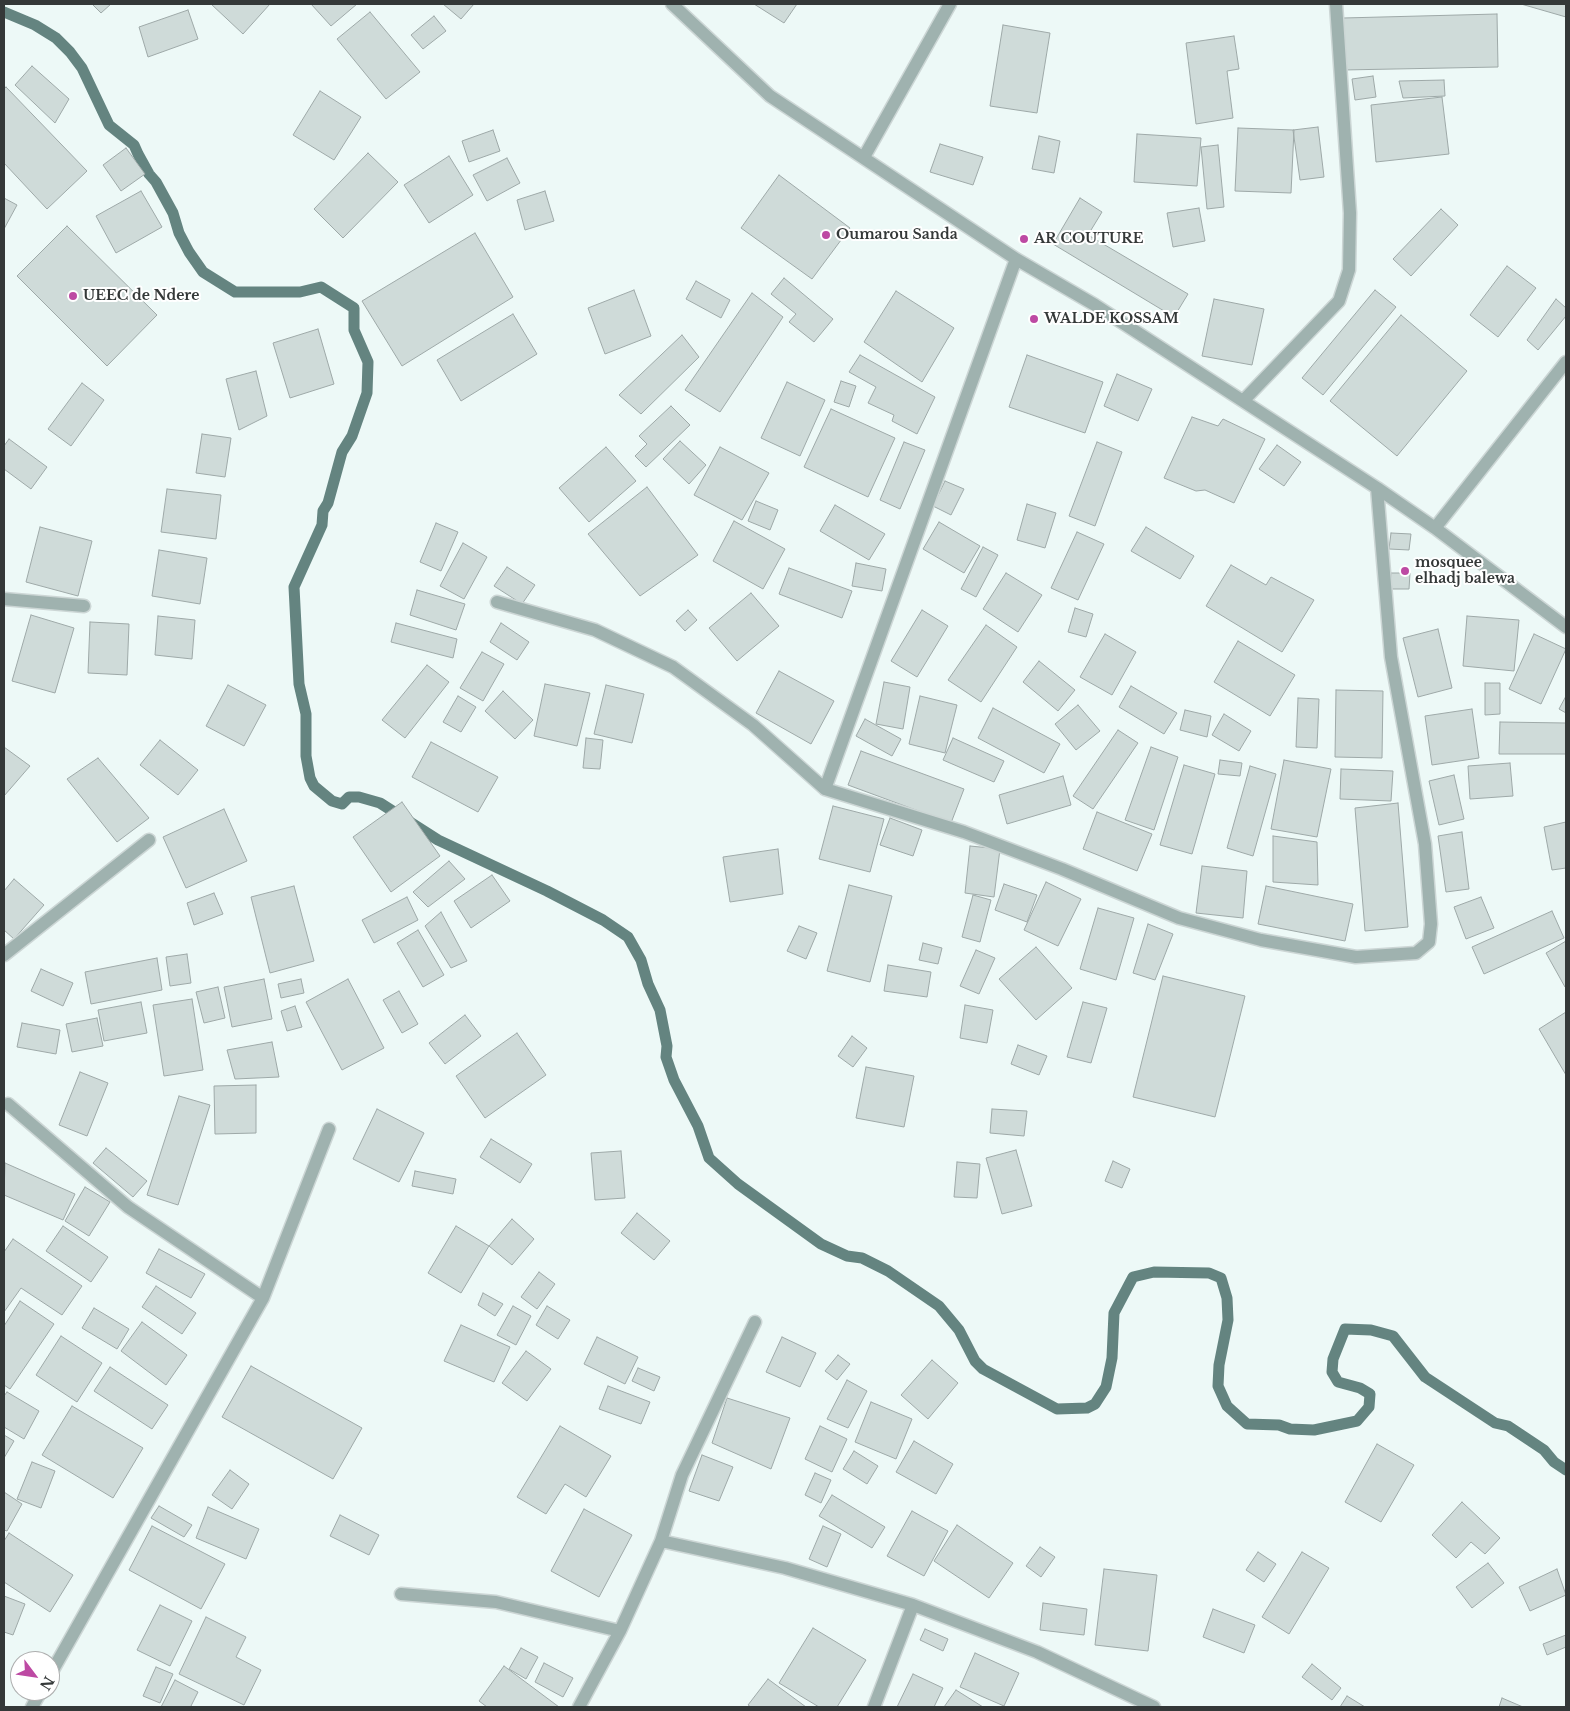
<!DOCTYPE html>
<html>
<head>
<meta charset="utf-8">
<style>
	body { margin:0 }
	#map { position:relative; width:1570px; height:1711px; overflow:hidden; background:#edf9f7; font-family:"Libre Baskerville",serif }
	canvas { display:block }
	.frame { position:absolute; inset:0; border:5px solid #343838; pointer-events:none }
	.north { position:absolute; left:10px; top:1651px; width:50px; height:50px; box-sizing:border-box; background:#fff; border:1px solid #aeafaf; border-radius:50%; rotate:121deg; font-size:14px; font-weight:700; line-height:20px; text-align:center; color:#343838 }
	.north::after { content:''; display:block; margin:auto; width:18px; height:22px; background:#bd49a3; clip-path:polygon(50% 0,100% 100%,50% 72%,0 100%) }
</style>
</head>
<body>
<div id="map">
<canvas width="1570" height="1711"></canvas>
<div class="frame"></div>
<div class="north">N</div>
</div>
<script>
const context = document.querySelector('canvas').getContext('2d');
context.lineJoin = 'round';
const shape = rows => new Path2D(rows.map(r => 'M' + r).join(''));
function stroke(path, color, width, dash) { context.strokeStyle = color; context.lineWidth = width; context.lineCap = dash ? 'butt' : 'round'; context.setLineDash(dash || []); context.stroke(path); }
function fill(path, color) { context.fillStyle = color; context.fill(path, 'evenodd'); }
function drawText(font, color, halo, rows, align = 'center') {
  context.font = font + ' "Libre Baskerville",serif'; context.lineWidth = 4; context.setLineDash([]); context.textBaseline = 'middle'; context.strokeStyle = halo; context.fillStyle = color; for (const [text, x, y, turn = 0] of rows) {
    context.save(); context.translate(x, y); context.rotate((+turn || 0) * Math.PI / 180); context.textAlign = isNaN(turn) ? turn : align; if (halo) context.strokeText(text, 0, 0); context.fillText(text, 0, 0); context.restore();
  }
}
stroke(shape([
	[4,12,35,25,56,38,70,52,82,68,109,125,134,145,138,154,149,174,156,182,173,213,179,233,189,252,203,272,235,292,300,292,321,287,354,308,354,330,368,362,367,393,352,436,342,452,328,503,323,511,322,525,294,587,299,684,306,714,306,756,310,778,314,786,332,801,342,804,349,797,359,797,380,803,438,840,547,891,603,920,628,937,641,960,648,984,660,1010,667,1046,666,1057,674,1080,698,1126,709,1158,738,1184,821,1244,847,1256,862,1258,888,1271,939,1306,959,1330,975,1361,983,1369,1057,1409,1087,1408,1095,1404,1106,1387,1112,1358,1114,1313,1133,1277,1154,1272,1209,1273,1221,1278,1227,1298,1228,1320,1219,1365,1218,1386,1227,1406,1247,1424,1279,1425,1290,1429,1314,1430,1357,1421,1369,1407,1370,1394,1360,1388,1338,1382,1332,1372,1333,1359,1345,1329,1371,1330,1393,1336,1425,1377,1495,1423,1508,1426,1544,1450,1554,1462,1566,1470]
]), '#648480', 11);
const building = shape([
	[92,4,111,4,101,13,92,4],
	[211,4,270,4,243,34,211,4],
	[311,4,357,4,331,26,311,4],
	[443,4,474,4,461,19,443,4],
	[754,4,797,4,784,23,754,4],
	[1521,4,1566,4,1566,17,1521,4],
	[188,10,198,39,148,57,139,27,188,10],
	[370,12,420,72,386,99,337,39,370,12],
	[1497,14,1498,67,1343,70,1343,18,1497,14],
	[434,16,446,31,423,49,411,35,434,16],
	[1003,25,1050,33,1037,113,990,106,1003,25],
	[1234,36,1239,69,1227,71,1233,118,1196,124,1186,43,1234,36],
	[32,66,69,99,55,123,15,85,32,66],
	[1373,76,1376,97,1355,100,1352,79,1373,76],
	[1444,80,1445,96,1403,98,1399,81,1444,80],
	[6,87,87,171,47,209,4,163,4,89,6,87],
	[320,91,361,117,334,160,293,135,320,91],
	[1442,97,1449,154,1376,162,1371,105,1442,97],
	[1318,127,1324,177,1300,180,1293,130,1318,127],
	[1238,128,1294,130,1291,193,1235,191,1238,128],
	[493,130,500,151,469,162,462,141,493,130],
	[1137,134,1201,138,1197,186,1134,182,1137,134],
	[1039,136,1060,141,1054,173,1032,169,1039,136],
	[940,144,983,157,973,185,930,172,940,144],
	[1218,145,1224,207,1207,209,1201,147,1218,145],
	[126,148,145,174,121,191,103,165,126,148],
	[368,153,398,182,343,238,314,209,368,153],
	[449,156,473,195,429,223,404,185,449,156],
	[507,158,520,183,487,201,473,175,507,158],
	[779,175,850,228,812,279,741,228,779,175],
	[141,191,162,227,116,253,96,216,141,191],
	[545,191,554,221,525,230,517,200,545,191],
	[4,198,17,205,4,229,4,198],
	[1080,198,1102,212,1088,235,1188,294,1174,317,1053,244,1080,198],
	[1199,208,1205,241,1173,247,1167,213,1199,208],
	[1441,209,1458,225,1411,276,1393,259,1441,209],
	[67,226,157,315,107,366,17,276,67,226],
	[475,233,513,297,402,366,362,301,475,233],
	[1507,266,1536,288,1498,337,1470,315,1507,266],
	[784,278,833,319,814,342,789,322,796,314,771,294,784,278],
	[696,281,730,300,721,318,686,299,696,281],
	[634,290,651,336,605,354,588,308,634,290],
	[1375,290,1396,307,1323,395,1302,378,1375,290],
	[896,291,954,328,922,382,864,342,896,291],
	[752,293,783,317,720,412,685,390,752,293],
	[1214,299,1264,309,1252,365,1202,356,1214,299],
	[1556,299,1566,308,1566,316,1538,350,1527,340,1556,299],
	[513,314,537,354,461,401,437,360,513,314],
	[1401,315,1467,371,1397,456,1330,401,1401,315],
	[318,329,334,384,290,398,273,343,318,329],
	[682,335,699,357,641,414,619,395,682,335],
	[860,355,935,397,917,434,892,421,894,415,868,403,876,387,849,372,860,355],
	[1027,355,1103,382,1085,433,1009,407,1027,355],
	[256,371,267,416,239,430,226,379,256,371],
	[1117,374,1152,389,1138,421,1104,406,1117,374],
	[841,381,856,386,849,407,834,402,841,381],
	[787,382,825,400,800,456,761,438,787,382],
	[82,383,104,400,71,446,48,429,82,383],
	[671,406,690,425,646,467,635,456,647,444,639,436,671,406],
	[831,409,895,438,868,497,804,467,831,409],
	[1192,417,1218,426,1223,419,1265,439,1234,503,1205,490,1196,491,1164,478,1192,417],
	[202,434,231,438,225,477,196,473,202,434],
	[9,439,47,467,31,489,4,469,4,446,9,439],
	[680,441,706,465,689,484,663,459,680,441],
	[904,442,925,450,900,509,880,500,904,442],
	[1097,442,1122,452,1095,526,1069,516,1097,442],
	[1277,445,1301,462,1284,486,1259,469,1277,445],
	[606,447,636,481,589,522,559,488,606,447],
	[720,447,769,473,742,520,694,495,720,447],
	[945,481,964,489,951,515,933,506,945,481],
	[647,487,698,555,640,596,588,534,647,487],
	[167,489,221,495,216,539,161,532,167,489],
	[756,501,778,510,770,530,748,521,756,501],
	[1027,504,1056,513,1045,548,1017,540,1027,504],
	[835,505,885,534,869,560,820,531,835,505],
	[734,521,785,549,763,589,713,561,734,521],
	[939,522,980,546,964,573,923,549,939,522],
	[436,523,458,532,441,571,420,562,436,523],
	[40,527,92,541,78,596,26,582,40,527],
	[1146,527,1194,556,1180,579,1131,551,1146,527],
	[1077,532,1104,544,1078,600,1051,588,1077,532],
	[1391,533,1411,534,1409,550,1389,549,1391,533],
	[463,543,487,557,464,599,440,586,463,543],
	[983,547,998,555,976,597,961,589,983,547],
	[159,550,207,558,200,604,152,596,159,550],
	[856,563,886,569,882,591,852,586,856,563],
	[1231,565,1266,585,1271,577,1314,600,1282,652,1206,606,1231,565],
	[507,567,535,585,522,604,494,586,507,567],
	[789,568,852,591,842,618,779,594,789,568],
	[1006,573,1042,595,1018,632,983,609,1006,573],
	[1391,573,1410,573,1409,589,1391,589,1391,573],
	[417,590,465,604,456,630,410,615,417,590],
	[751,593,779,626,737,661,709,628,751,593],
	[1075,608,1093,614,1086,637,1068,632,1075,608],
	[688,610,697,620,685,631,676,621,688,610],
	[922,610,948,626,917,677,891,661,922,610],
	[31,615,74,628,55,693,12,681,31,615],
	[158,616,195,620,192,659,155,655,158,616],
	[1467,616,1519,620,1514,671,1463,666,1467,616],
	[90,622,129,624,127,675,88,673,90,622],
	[396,623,457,639,453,658,391,642,396,623],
	[501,623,529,642,517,660,490,642,501,623],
	[986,625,1017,647,981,702,948,680,986,625],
	[1438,629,1452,688,1418,697,1403,638,1438,629],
	[1105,634,1136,652,1112,695,1080,677,1105,634],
	[1534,634,1566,649,1541,704,1509,689,1534,634],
	[1238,641,1295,675,1270,716,1214,682,1238,641],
	[482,652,504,664,483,701,460,688,482,652],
	[1039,661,1075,690,1058,711,1023,682,1039,661],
	[427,665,449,682,405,738,382,720,427,665],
	[779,671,834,701,811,744,756,713,779,671],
	[884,682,910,687,903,729,876,724,884,682],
	[1485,683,1500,683,1500,714,1485,715,1485,683],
	[545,684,590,693,577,746,534,736,545,684],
	[228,685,266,705,244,746,206,726,228,685],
	[606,685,644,694,632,743,594,734,606,685],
	[1131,686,1177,713,1164,734,1119,707,1131,686],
	[1336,690,1383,691,1382,758,1335,757,1336,690],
	[503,691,533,720,515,739,485,711,503,691],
	[458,696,476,707,461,732,443,722,458,696],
	[920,696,957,705,945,753,909,744,920,696],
	[1566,696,1566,713,1559,709,1566,696],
	[1298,698,1319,699,1317,748,1296,747,1298,698],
	[1078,705,1100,731,1076,750,1055,724,1078,705],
	[993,708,1060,744,1044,773,978,738,993,708],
	[1472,709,1479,758,1432,765,1425,716,1472,709],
	[1185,710,1211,716,1207,737,1180,730,1185,710],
	[1224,714,1251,731,1239,751,1212,735,1224,714],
	[865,719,901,739,892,756,856,736,865,719],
	[1500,722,1566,723,1566,754,1499,754,1500,722],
	[1118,730,1138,743,1093,809,1073,796,1118,730],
	[586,738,603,740,600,769,583,768,586,738],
	[953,738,1004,761,994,782,943,760,953,738],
	[160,740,198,770,178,795,140,765,160,740],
	[431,742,498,777,478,812,412,777,431,742],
	[4,747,30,766,4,796,4,747],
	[1151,747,1178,757,1154,830,1125,820,1151,747],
	[861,751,964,789,951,823,848,785,861,751],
	[98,758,149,818,117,842,67,779,98,758],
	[1220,760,1242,763,1240,776,1218,774,1220,760],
	[1284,760,1331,769,1317,837,1271,829,1284,760],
	[1510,763,1513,796,1470,799,1468,766,1510,763],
	[1184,765,1215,774,1192,854,1160,845,1184,765],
	[1250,766,1276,774,1253,856,1227,848,1250,766],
	[1341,769,1393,771,1391,801,1340,799,1341,769],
	[1454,775,1464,819,1439,825,1429,781,1454,775],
	[1063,776,1071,805,1007,824,999,795,1063,776],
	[402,802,440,856,391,892,353,837,402,802],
	[1398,803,1408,927,1365,931,1355,808,1398,803],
	[833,806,884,819,870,872,819,859,833,806],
	[224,809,247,861,186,888,163,837,224,809],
	[1097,812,1152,834,1137,871,1083,849,1097,812],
	[890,818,922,830,913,856,880,845,890,818],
	[1566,822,1566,868,1552,870,1544,827,1566,822],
	[1462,832,1469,889,1446,892,1438,836,1462,832],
	[1273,836,1317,842,1318,885,1273,882,1273,836],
	[970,846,1000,849,994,897,965,893,970,846],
	[778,849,783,894,730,902,723,857,778,849],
	[449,861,465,879,428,907,413,892,449,861],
	[1202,866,1247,871,1243,918,1196,913,1202,866],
	[492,875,510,901,471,928,454,901,492,875],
	[14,879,44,905,14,939,4,930,4,891,14,879],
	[1046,882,1081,899,1058,946,1024,930,1046,882],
	[1004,884,1037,895,1027,922,995,910,1004,884],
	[849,885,892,896,870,982,827,971,849,885],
	[294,886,314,961,270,973,251,897,294,886],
	[1266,886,1353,904,1345,941,1258,924,1266,886],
	[214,893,223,914,194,925,187,903,214,893],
	[973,895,991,900,980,942,962,937,973,895],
	[407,897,418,920,374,943,362,920,407,897],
	[1481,897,1494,928,1466,939,1454,907,1481,897],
	[1098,908,1134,918,1116,980,1080,969,1098,908],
	[1552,911,1564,938,1484,974,1472,947,1552,911],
	[441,912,467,961,451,968,425,926,441,912],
	[1148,924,1173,934,1155,980,1133,973,1148,924],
	[799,926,817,933,806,959,787,951,799,926],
	[418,930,444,975,423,987,397,943,418,930],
	[1566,941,1566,986,1565,987,1546,953,1566,941],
	[923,943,942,948,938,964,919,960,923,943],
	[1036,947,1072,988,1036,1020,999,979,1036,947],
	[976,950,995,958,979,994,960,986,976,950],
	[187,954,191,983,170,986,166,957,187,954],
	[157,958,162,990,91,1004,85,972,157,958],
	[888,965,931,972,927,997,884,991,888,965],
	[41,969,73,983,63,1006,31,991,41,969],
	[1163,976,1245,996,1215,1117,1133,1097,1163,976],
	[264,979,272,1019,232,1027,224,987,264,979],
	[301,979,304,993,281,998,278,984,301,979],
	[348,979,384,1048,342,1070,306,1002,348,979],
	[218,987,225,1018,204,1023,196,992,218,987],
	[399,991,418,1024,402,1033,383,1000,399,991],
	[192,999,203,1070,164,1076,153,1005,192,999],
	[141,1002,147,1033,104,1041,98,1010,141,1002],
	[1083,1002,1107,1008,1091,1063,1067,1057,1083,1002],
	[965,1005,993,1010,987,1043,960,1038,965,1005],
	[295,1006,302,1027,287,1031,281,1011,295,1006],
	[1566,1012,1566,1075,1539,1029,1566,1012],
	[465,1015,481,1036,445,1064,429,1043,465,1015],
	[97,1018,103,1046,72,1052,66,1024,97,1018],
	[22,1023,60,1030,56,1054,17,1047,22,1023],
	[517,1033,546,1075,485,1118,456,1076,517,1033],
	[852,1036,867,1048,853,1067,838,1056,852,1036],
	[272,1042,279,1077,235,1079,227,1050,272,1042],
	[1018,1045,1047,1056,1039,1075,1011,1064,1018,1045],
	[866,1067,914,1076,904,1127,856,1118,866,1067],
	[80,1072,108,1083,87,1136,59,1125,80,1072],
	[256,1085,256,1133,215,1134,214,1086,256,1085],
	[179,1096,210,1105,178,1205,147,1195,179,1096],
	[377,1109,424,1133,399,1182,353,1159,377,1109],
	[992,1109,1027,1111,1024,1136,990,1133,992,1109],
	[491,1139,532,1164,520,1183,480,1157,491,1139],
	[106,1148,147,1181,133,1197,93,1163,106,1148],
	[1016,1150,1032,1206,1002,1214,986,1158,1016,1150],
	[621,1151,625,1198,595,1200,591,1153,621,1151],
	[1113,1161,1130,1169,1122,1188,1105,1181,1113,1161],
	[957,1162,980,1164,977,1198,954,1197,957,1162],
	[5,1163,75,1194,63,1220,4,1195,5,1163],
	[415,1171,456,1179,453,1194,412,1186,415,1171],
	[85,1187,110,1202,89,1236,65,1221,85,1187],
	[637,1213,670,1241,654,1260,621,1233,637,1213],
	[512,1219,534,1239,512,1265,489,1246,512,1219],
	[63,1226,108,1257,91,1282,46,1251,63,1226],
	[456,1226,489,1246,461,1293,428,1273,456,1226],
	[13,1239,82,1286,62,1315,21,1288,4,1312,4,1252,13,1239],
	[159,1249,205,1274,191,1298,146,1273,159,1249],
	[539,1272,555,1284,537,1309,521,1297,539,1272],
	[156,1286,196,1313,182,1334,142,1307,156,1286],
	[483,1293,503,1304,495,1316,478,1305,483,1293],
	[20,1301,54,1324,10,1389,4,1385,4,1326,20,1301],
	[513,1306,531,1316,516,1345,497,1335,513,1306],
	[547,1306,570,1320,558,1339,536,1325,547,1306],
	[94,1308,129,1329,117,1349,82,1328,94,1308],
	[142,1322,187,1355,166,1385,121,1351,142,1322],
	[461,1325,510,1347,494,1382,444,1361,461,1325],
	[61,1336,102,1363,77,1402,36,1375,61,1336],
	[597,1337,638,1357,625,1384,584,1364,597,1337],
	[782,1337,816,1353,800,1387,766,1372,782,1337],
	[526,1351,551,1369,527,1401,502,1383,526,1351],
	[838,1355,850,1364,837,1380,825,1371,838,1355],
	[932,1360,958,1383,928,1419,901,1395,932,1360],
	[251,1366,362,1428,333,1479,222,1417,251,1366],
	[110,1367,168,1405,152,1429,94,1391,110,1367],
	[638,1368,660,1377,654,1391,632,1381,638,1368],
	[847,1380,867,1391,848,1428,827,1419,847,1380],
	[608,1386,650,1402,641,1424,599,1409,608,1386],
	[7,1392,39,1411,24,1439,4,1427,4,1396,7,1392],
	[727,1398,790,1418,771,1469,712,1443,727,1398],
	[871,1402,912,1419,896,1459,855,1442,871,1402],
	[72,1406,143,1448,113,1498,42,1455,72,1406],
	[560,1426,611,1456,586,1497,565,1484,546,1514,517,1497,560,1426],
	[820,1426,847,1439,832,1472,805,1459,820,1426],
	[4,1435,14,1441,4,1458,4,1435],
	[914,1441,953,1464,936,1494,896,1472,914,1441],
	[1377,1444,1414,1465,1381,1522,1345,1502,1377,1444],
	[854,1451,878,1466,867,1484,843,1469,854,1451],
	[702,1455,733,1467,719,1501,689,1491,702,1455],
	[32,1462,55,1471,41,1508,17,1499,32,1462],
	[230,1470,249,1484,232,1509,212,1495,230,1470],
	[815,1473,831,1480,821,1503,805,1495,815,1473],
	[4,1492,22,1504,7,1531,4,1530,4,1492],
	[832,1495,885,1527,872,1548,819,1516,832,1495],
	[1462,1502,1500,1538,1485,1554,1471,1542,1456,1558,1432,1535,1462,1502],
	[159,1506,192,1525,184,1537,151,1518,159,1506],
	[208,1507,259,1529,246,1559,196,1538,208,1507],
	[584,1509,632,1535,599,1597,551,1571,584,1509],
	[912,1511,948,1531,924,1576,887,1556,912,1511],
	[340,1515,379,1535,369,1555,330,1536,340,1515],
	[957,1525,1013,1563,989,1598,934,1561,957,1525],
	[152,1526,225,1564,201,1609,129,1570,152,1526],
	[823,1526,841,1534,827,1567,809,1559,823,1526],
	[9,1533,73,1575,50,1612,4,1582,4,1541,9,1533],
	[1040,1547,1055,1557,1041,1577,1026,1566,1040,1547],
	[1258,1552,1276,1564,1264,1582,1246,1570,1258,1552],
	[1302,1552,1329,1568,1289,1634,1262,1617,1302,1552],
	[1488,1563,1504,1583,1472,1608,1456,1587,1488,1563],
	[1104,1569,1157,1575,1148,1651,1095,1645,1104,1569],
	[1557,1569,1566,1595,1530,1611,1519,1587,1557,1569],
	[4,1596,25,1604,13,1635,4,1632,4,1596],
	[1043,1603,1087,1609,1084,1635,1040,1630,1043,1603],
	[160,1605,192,1621,170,1666,137,1650,160,1605],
	[1213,1609,1255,1625,1244,1653,1203,1637,1213,1609],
	[206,1617,246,1637,236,1657,261,1670,244,1705,179,1674,206,1617],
	[813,1628,866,1660,837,1707,819,1707,779,1683,813,1628],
	[925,1629,948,1639,943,1651,920,1640,925,1629],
	[1566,1635,1566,1647,1547,1655,1543,1644,1566,1635],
	[521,1648,538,1657,526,1679,509,1669,521,1648],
	[975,1653,1019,1673,1004,1706,960,1687,975,1653],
	[544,1663,573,1678,563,1697,535,1682,544,1663],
	[1312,1664,1341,1688,1332,1700,1302,1677,1312,1664],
	[504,1666,559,1707,487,1707,479,1701,504,1666],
	[156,1667,173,1674,160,1703,143,1696,156,1667],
	[913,1674,943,1688,934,1707,897,1707,913,1674],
	[768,1679,806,1707,751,1707,748,1705,768,1679],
	[175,1680,198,1692,191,1706,193,1707,161,1707,175,1680],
	[956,1690,983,1707,944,1707,956,1690],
	[1347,1696,1365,1707,1340,1707,1347,1696],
	[1502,1698,1523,1707,1499,1707,1502,1698]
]);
fill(building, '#cfdbd9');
stroke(building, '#9ea9a8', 1);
const minor = shape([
	[672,4,770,96,1016,259,1095,305,1377,488,1435,528,1566,627],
	[864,157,950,4],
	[1243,401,1339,301,1349,270,1350,213,1336,4],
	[1435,528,1566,362],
	[4,599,84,606],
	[497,602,595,630,673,667,753,725,825,789,964,832,1062,869,1179,918,1261,940,1356,957,1416,953,1429,942,1431,924,1425,844,1391,657,1377,488],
	[825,789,1016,259],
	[4,955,149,840],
	[8,1104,128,1207,263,1298],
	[661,1541,785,1568,913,1605,1037,1652,1154,1707],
	[401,1594,496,1602,620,1631],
	[50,1675,263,1298,329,1129],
	[32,1707,41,1691],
	[579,1707,620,1631,661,1541,682,1475,755,1322],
	[874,1707,913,1605]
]);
stroke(minor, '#ccd6d5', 15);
stroke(minor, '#9fb2af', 12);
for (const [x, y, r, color] of [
	[826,235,5,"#bd49a3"],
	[1024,239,5,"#bd49a3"],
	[73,296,5,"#bd49a3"],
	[1034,319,5,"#bd49a3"],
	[1405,571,5,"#bd49a3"]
]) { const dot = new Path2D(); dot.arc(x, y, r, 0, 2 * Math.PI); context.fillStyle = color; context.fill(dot); stroke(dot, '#fff', 2); }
drawText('bold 14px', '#343838', '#fff', [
	["Oumarou Sanda",836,235],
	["AR COUTURE",1034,239],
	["UEEC de Ndere",83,296],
	["WALDE KOSSAM",1044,319],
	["mosquee",1415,563],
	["elhadj balewa",1415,579]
], 'left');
</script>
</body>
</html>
